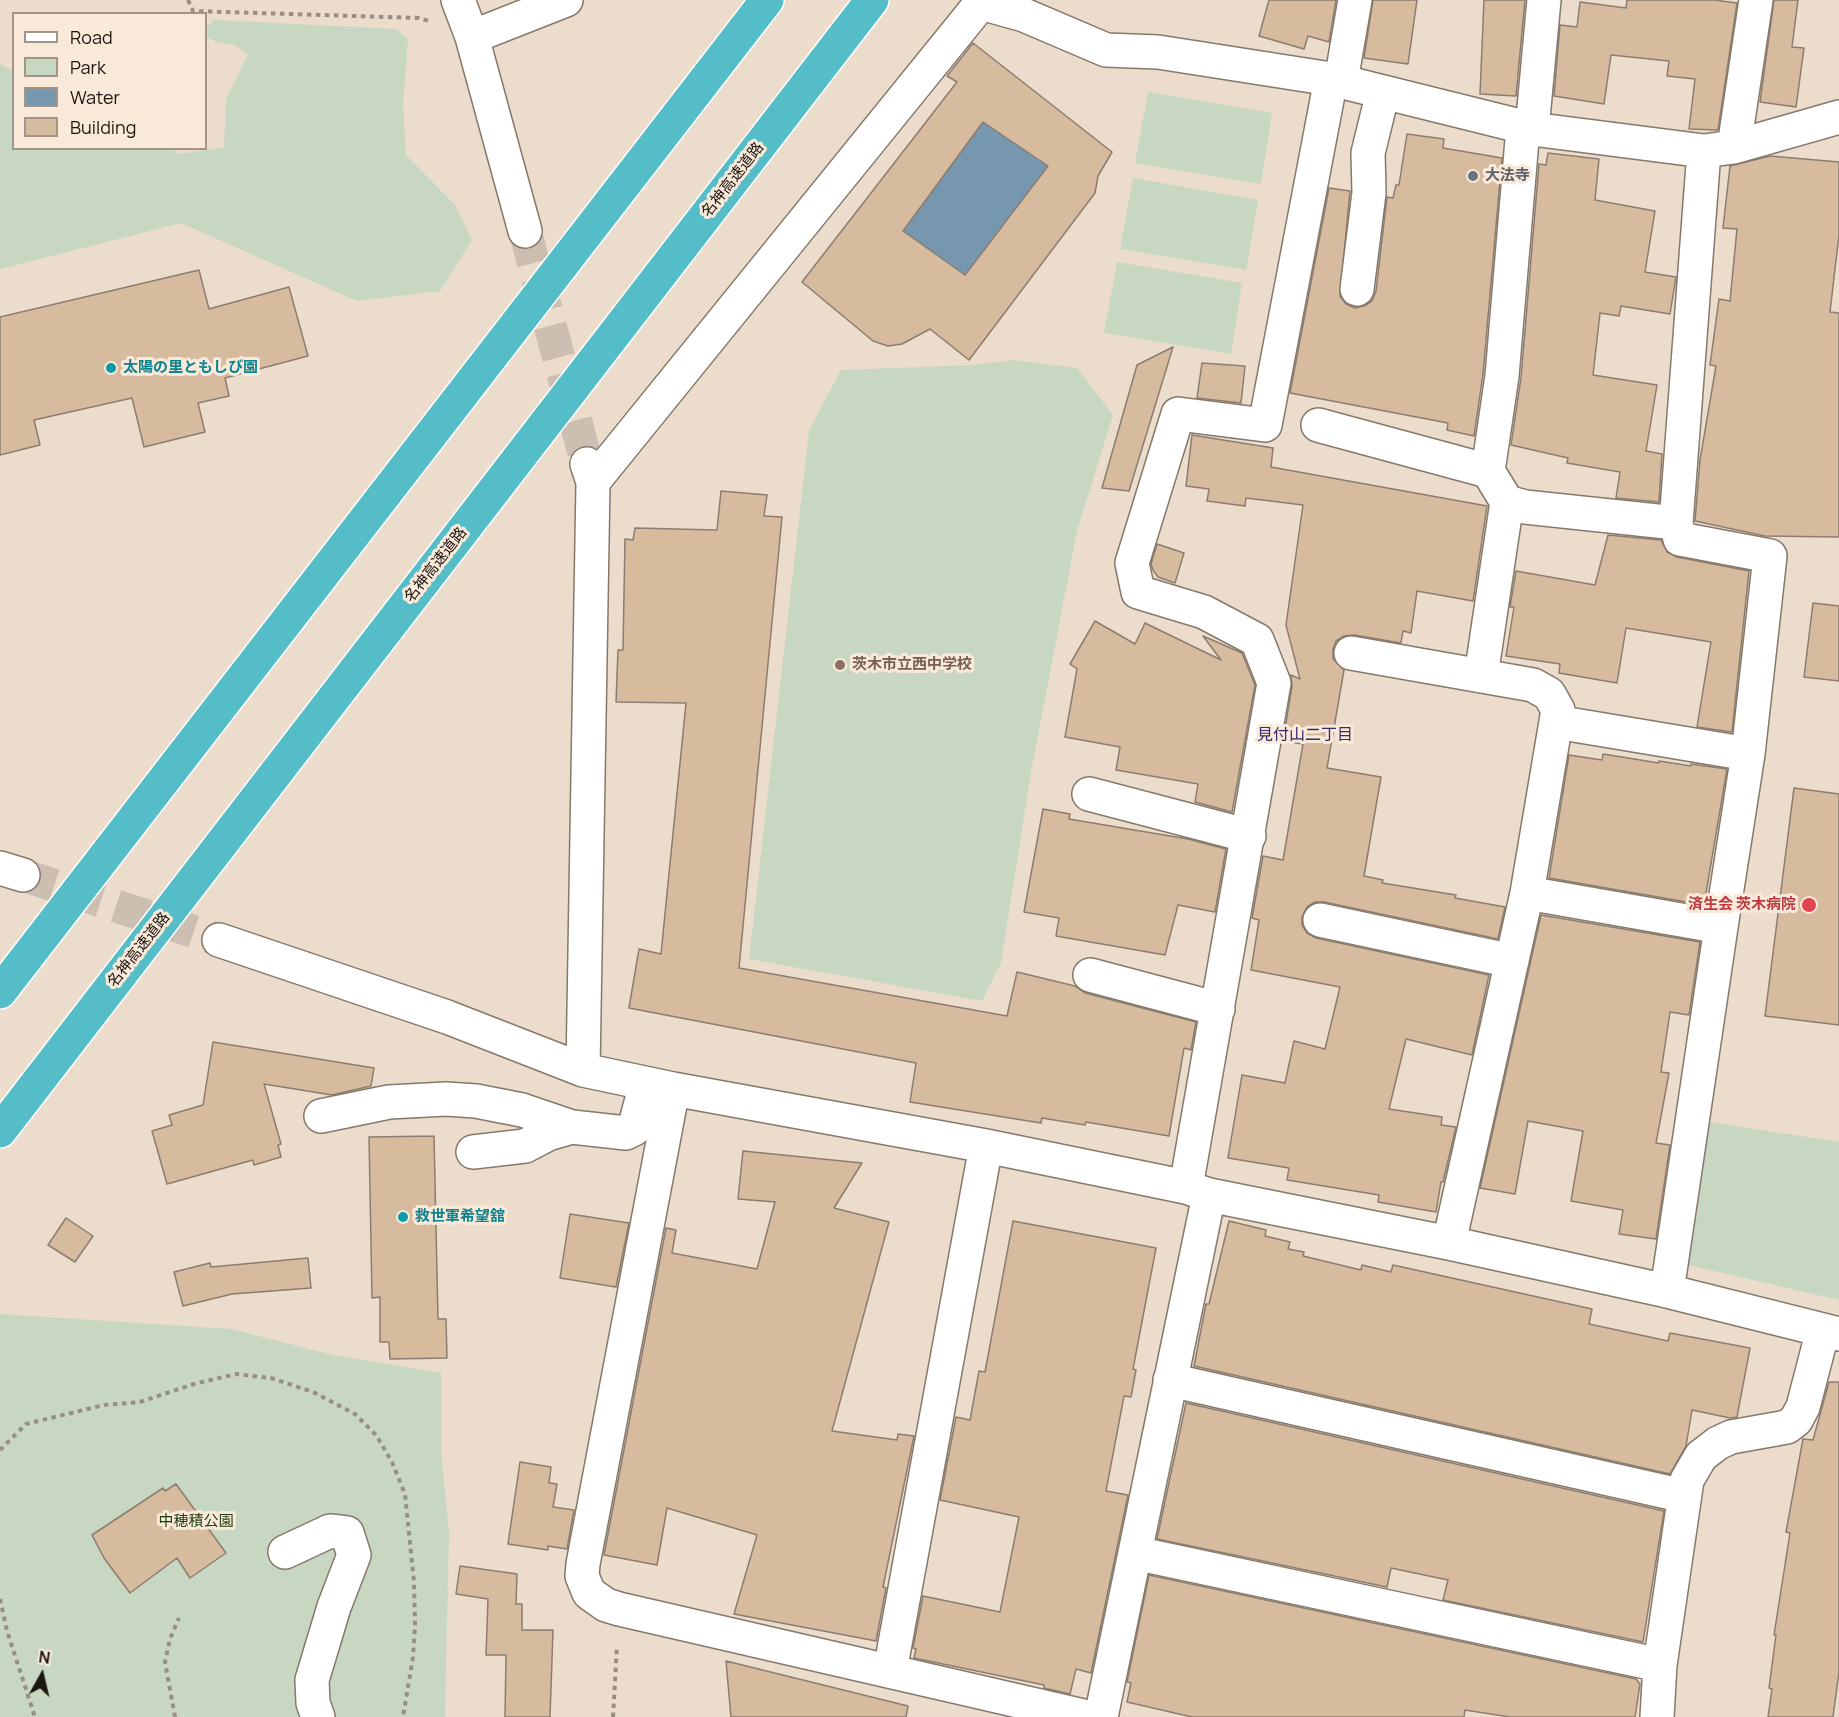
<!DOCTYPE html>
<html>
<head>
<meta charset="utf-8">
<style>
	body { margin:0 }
	#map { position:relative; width:1839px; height:1717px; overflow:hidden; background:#ebdccc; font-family:Manrope,sans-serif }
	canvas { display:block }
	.legend { position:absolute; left:12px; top:12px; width:195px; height:138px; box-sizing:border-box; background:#f9e9d9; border:2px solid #a19589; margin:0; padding:8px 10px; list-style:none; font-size:18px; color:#1c1611 }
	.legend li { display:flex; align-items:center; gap:12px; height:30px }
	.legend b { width:30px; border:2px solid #a19589 }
	.north { position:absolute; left:12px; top:1645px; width:60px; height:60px; -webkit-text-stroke:4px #f9e9d9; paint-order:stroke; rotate:8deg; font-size:16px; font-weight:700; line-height:24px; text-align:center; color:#1c1611 }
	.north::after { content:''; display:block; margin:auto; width:21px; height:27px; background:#1c1611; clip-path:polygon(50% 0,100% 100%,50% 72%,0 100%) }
</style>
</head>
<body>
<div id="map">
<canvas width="1839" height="1717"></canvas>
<ul class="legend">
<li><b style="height:8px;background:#fff"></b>Road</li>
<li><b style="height:16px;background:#c8d7c1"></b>Park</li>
<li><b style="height:16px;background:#7797af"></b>Water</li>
<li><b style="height:16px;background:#d7bb9e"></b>Building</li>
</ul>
<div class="north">N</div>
</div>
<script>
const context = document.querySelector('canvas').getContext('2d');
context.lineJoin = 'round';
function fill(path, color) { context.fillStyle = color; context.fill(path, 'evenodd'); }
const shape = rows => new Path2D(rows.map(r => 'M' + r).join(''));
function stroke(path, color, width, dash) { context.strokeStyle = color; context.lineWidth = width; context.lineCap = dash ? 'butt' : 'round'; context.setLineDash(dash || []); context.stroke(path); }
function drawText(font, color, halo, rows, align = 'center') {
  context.font = font + ' Manrope,"Noto Sans JP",sans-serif'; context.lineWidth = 6; context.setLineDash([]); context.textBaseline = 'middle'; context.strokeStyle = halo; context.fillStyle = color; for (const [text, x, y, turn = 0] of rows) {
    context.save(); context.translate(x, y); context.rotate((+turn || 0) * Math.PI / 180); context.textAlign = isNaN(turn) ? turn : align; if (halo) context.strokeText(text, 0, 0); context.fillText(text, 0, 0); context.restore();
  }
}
fill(shape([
	[214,20,396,29,408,39,403,105,406,155,455,205,472,240,440,291,357,301,181,223,0,269,0,64,13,71,14,148,169,148,180,154,224,147,226,100,248,54,234,45,214,41,206,36,207,27],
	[1148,92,1272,113,1261,184,1135,163],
	[1133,178,1258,200,1246,270,1120,249],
	[1117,262,1242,283,1231,354,1104,333],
	[1012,360,1077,368,1113,415,1077,531,1031,772,1001,963,982,1001,749,959,809,431,841,370,975,365],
	[1704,1121,1839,1142,1839,1300,1684,1264],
	[0,1314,231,1329,333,1355,441,1373,441,1451,449,1533,445,1717,0,1717]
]), '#c8d7c1');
fill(shape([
	[983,122,1048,166,965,275,903,231]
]), '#7797af');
const building = shape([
	[1269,0,1336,0,1329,42,1308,36,1304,49,1259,36,1269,0],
	[1373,0,1417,0,1408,64,1364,58,1373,0],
	[1484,0,1525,0,1516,96,1480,94,1484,0],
	[1627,0,1714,0,1737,3,1718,130,1689,129,1695,79,1667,76,1669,61,1611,55,1604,104,1554,96,1560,25,1577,27,1580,2,1626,8,1627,0],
	[1774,0,1798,0,1792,47,1804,48,1796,107,1760,102,1774,0],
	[973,43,1112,152,1098,176,1095,193,969,360,930,329,902,344,888,346,873,341,802,282,957,82,947,76,973,43],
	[983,122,1048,166,965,275,903,231,983,122],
	[1407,134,1444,139,1443,148,1502,158,1483,374,1474,436,1447,430,1448,423,1290,393,1329,188,1350,191,1340,296,1346,304,1355,308,1364,306,1372,301,1376,291,1387,197,1393,198,1396,185,1399,185,1407,134],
	[1548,153,1599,159,1595,200,1655,211,1645,272,1676,277,1670,314,1621,306,1619,316,1600,313,1593,375,1657,385,1646,451,1662,454,1659,502,1616,498,1620,472,1567,463,1568,458,1511,445,1521,378,1539,164,1546,165,1548,153],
	[1770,156,1839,162,1839,235,1830,312,1839,313,1839,537,1765,536,1695,521,1700,460,1716,366,1710,365,1719,299,1730,301,1737,229,1723,228,1730,166,1770,156],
	[199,270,209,309,289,287,308,356,225,378,229,396,198,403,205,432,144,447,132,398,34,420,40,445,0,455,0,317,199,270],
	[1173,347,1129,491,1102,488,1137,365,1173,347],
	[1202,363,1245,366,1241,403,1197,398,1202,363],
	[1192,435,1273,448,1271,467,1487,506,1473,601,1417,591,1411,633,1403,631,1401,643,1354,635,1344,636,1336,641,1333,649,1333,659,1344,670,1327,768,1381,777,1364,876,1383,880,1382,883,1456,895,1455,898,1505,907,1498,939,1324,902,1315,902,1307,907,1302,917,1302,925,1307,933,1316,938,1489,975,1472,1055,1406,1039,1389,1109,1442,1117,1441,1125,1456,1127,1443,1182,1441,1182,1436,1212,1378,1202,1379,1195,1287,1180,1289,1168,1228,1158,1242,1075,1285,1083,1294,1041,1325,1049,1340,987,1251,970,1259,920,1252,918,1263,856,1283,860,1303,744,1283,741,1292,686,1291,675,1300,679,1286,625,1303,505,1246,498,1245,506,1207,501,1209,489,1186,486,1192,435],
	[721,491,767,495,764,516,782,517,739,968,1007,1016,1017,972,1075,986,1085,993,1196,1022,1191,1050,1184,1048,1169,1136,1086,1122,1085,1125,1042,1118,1041,1123,910,1102,916,1063,629,1008,639,949,661,954,686,703,616,702,618,650,623,650,625,539,633,540,635,528,717,530,721,491],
	[1608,535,1661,540,1667,552,1677,557,1749,571,1732,732,1697,727,1711,642,1626,628,1617,683,1559,673,1560,664,1506,656,1514,607,1510,607,1516,571,1595,585,1608,535],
	[1157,544,1184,553,1175,583,1158,577,1153,570,1151,564,1157,544],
	[1813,603,1839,606,1839,681,1804,677,1813,603],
	[1095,621,1135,644,1145,623,1221,660,1203,636,1242,653,1255,685,1232,812,1195,802,1198,784,1116,770,1120,747,1065,737,1077,669,1070,664,1095,621],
	[1603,754,1659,763,1659,761,1691,766,1691,764,1727,769,1704,905,1549,878,1569,755,1602,760,1603,754],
	[1794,788,1839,794,1839,1025,1765,1016,1794,788],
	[1043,809,1070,814,1069,819,1188,839,1226,849,1215,912,1178,905,1165,955,1056,936,1059,918,1024,912,1043,809],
	[1541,915,1700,942,1689,1015,1670,1012,1661,1072,1669,1073,1656,1143,1670,1145,1656,1239,1619,1234,1623,1210,1571,1201,1583,1131,1528,1121,1515,1194,1480,1188,1541,915],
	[213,1042,374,1068,371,1086,332,1095,264,1084,281,1144,278,1145,281,1157,254,1165,253,1160,167,1184,152,1131,172,1125,169,1115,203,1105,213,1042],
	[434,1136,438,1319,446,1319,447,1358,390,1359,389,1342,380,1342,380,1297,372,1298,369,1137,434,1136],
	[743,1151,862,1163,834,1208,889,1222,832,1431,897,1440,898,1434,914,1436,883,1587,886,1588,876,1641,734,1614,757,1535,667,1508,657,1565,604,1555,666,1228,676,1230,672,1253,757,1269,775,1202,738,1199,743,1151],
	[570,1214,629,1223,616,1287,560,1278,570,1214],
	[66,1218,93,1236,75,1262,48,1245,66,1218],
	[1013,1221,1156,1248,1133,1369,1136,1370,1131,1397,1124,1396,1106,1491,1128,1495,1091,1673,1076,1669,1070,1694,1044,1688,1044,1685,914,1658,916,1649,913,1648,923,1596,1000,1612,1019,1517,940,1500,956,1417,970,1420,979,1371,985,1372,1013,1221],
	[1229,1221,1266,1230,1265,1236,1290,1242,1288,1249,1304,1252,1303,1256,1361,1270,1362,1265,1391,1272,1393,1265,1592,1309,1589,1324,1668,1341,1670,1333,1750,1348,1737,1417,1730,1418,1692,1410,1686,1446,1670,1474,1194,1366,1206,1304,1209,1304,1229,1221],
	[308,1258,311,1288,232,1294,183,1306,174,1272,210,1263,211,1267,308,1258],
	[1829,1382,1839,1382,1839,1672,1833,1717,1768,1717,1772,1689,1769,1688,1776,1635,1774,1635,1790,1533,1786,1532,1803,1439,1813,1440,1829,1382],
	[1186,1403,1664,1511,1643,1642,1443,1600,1448,1580,1391,1568,1387,1587,1157,1539,1186,1403],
	[520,1462,551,1467,549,1483,557,1484,553,1507,574,1510,567,1549,548,1546,548,1550,508,1544,520,1462],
	[176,1484,226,1553,190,1578,177,1558,130,1593,104,1558,92,1535,163,1488,165,1491,176,1484],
	[460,1566,517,1574,516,1604,522,1604,522,1630,553,1630,550,1717,505,1717,506,1655,486,1655,488,1599,456,1594,460,1566],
	[1149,1575,1636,1679,1640,1684,1635,1717,1510,1717,1465,1710,1464,1717,1192,1717,1127,1702,1131,1683,1127,1682,1149,1575],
	[726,1661,908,1706,906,1717,731,1717,726,1661]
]);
fill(building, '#d7bb9e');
stroke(building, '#8b7d6f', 1.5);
stroke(shape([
	[525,231,587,464],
	[23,875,219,940]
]), '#ccbeb0', 33, [33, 16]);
const minor = shape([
	[458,0,472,37,525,231],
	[472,37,566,0],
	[1341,81,1355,0],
	[1532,129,1544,0],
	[1734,147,1756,0],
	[1704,151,1676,523,1680,539,1770,556,1748,754],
	[1357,289,1369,193,1368,153,1383,92],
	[1318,425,1488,471],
	[593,482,981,3,1024,15,1106,50,1158,52,1331,79,1532,129,1704,151,1734,147,1839,117],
	[1507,502,1525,507,1676,523],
	[1351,653,1533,685,1549,694,1558,710,1527,893,1449,1243],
	[1481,676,1507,502,1488,471,1502,376,1523,128],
	[1556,722,1748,754,1721,927],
	[1089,794,1249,836],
	[0,868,23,875],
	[1527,893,1721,927,1667,1291],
	[1320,920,1512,961],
	[219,940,447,1017,583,1070,673,1089,986,1146,1186,1187,1209,1195,1449,1243,1667,1291,1839,1334],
	[1090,975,1218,1009],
	[583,1070,593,482,587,464],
	[673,1089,583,1564,582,1576,589,1593,606,1605,619,1609,1088,1717],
	[321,1116,389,1102,446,1099,476,1101,522,1110,572,1127,626,1133,634,1129,646,1084],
	[473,1152,525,1146,548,1134,572,1127],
	[1186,1187,1274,683,1257,640,1204,612,1138,592,1132,563,1178,414,1265,425,1331,79],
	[1170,1380,1684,1496],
	[285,1552,330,1531,347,1533,354,1555,334,1607,312,1680,313,1703,318,1717],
	[1135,1553,1660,1665],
	[890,1671,986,1146],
	[1101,1717,1209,1195],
	[1657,1717,1660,1665,1687,1480,1701,1456,1718,1443,1731,1437,1787,1427,1796,1420,1803,1407,1823,1330]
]);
const highway = shape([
	[0,992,767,0],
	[0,1131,872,0]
]);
stroke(minor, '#86786a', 36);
stroke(highway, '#fff', 36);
stroke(shape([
	[188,0,193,11,419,18,429,21],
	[0,1450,26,1424,104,1405,140,1402,194,1384,236,1374,271,1378,313,1392,355,1414,376,1435,392,1462,405,1494,414,1582,415,1626,413,1657,403,1717],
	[0,1599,7,1631,35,1717],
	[175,1717,165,1662,170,1639,179,1618],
	[613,1717,617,1645]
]), '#998e82', 4, [4.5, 4.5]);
stroke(minor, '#fff', 33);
stroke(highway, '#55bdc7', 33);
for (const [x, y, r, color] of [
	[1473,176,6,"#6b7280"],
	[111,368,6,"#0f9aa8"],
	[840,665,6,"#8d6e63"],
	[1809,905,8,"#e0444e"],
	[403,1217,6,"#0f9aa8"]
]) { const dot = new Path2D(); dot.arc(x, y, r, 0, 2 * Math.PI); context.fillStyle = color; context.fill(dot); stroke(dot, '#f9e9d9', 2); }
drawText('bold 15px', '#5b616d', '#f9e9d9', [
	["大法寺",1485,176]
], 'left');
drawText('15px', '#1c1611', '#f9e9d9', [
	["名神高速道路",733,180,-52],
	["名神高速道路",436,565,-52],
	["名神高速道路",139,950,-52]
]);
drawText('bold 15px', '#0d838f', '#f9e9d9', [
	["太陽の里ともしび園",123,368],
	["救世軍希望舘",415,1217]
], 'left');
drawText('bold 15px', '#785e54', '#f9e9d9', [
	["茨木市立西中学校",852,665]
], 'left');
drawText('bold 15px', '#be3a42', '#f9e9d9', [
	["済生会 茨木病院",1796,905]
], 'right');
drawText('15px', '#203e0f', '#f9e9d9', [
	["中穂積公園",196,1522]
]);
drawText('16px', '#342c68', '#f9e9d9', [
	["見付山二丁目",1305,736]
]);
</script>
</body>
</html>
